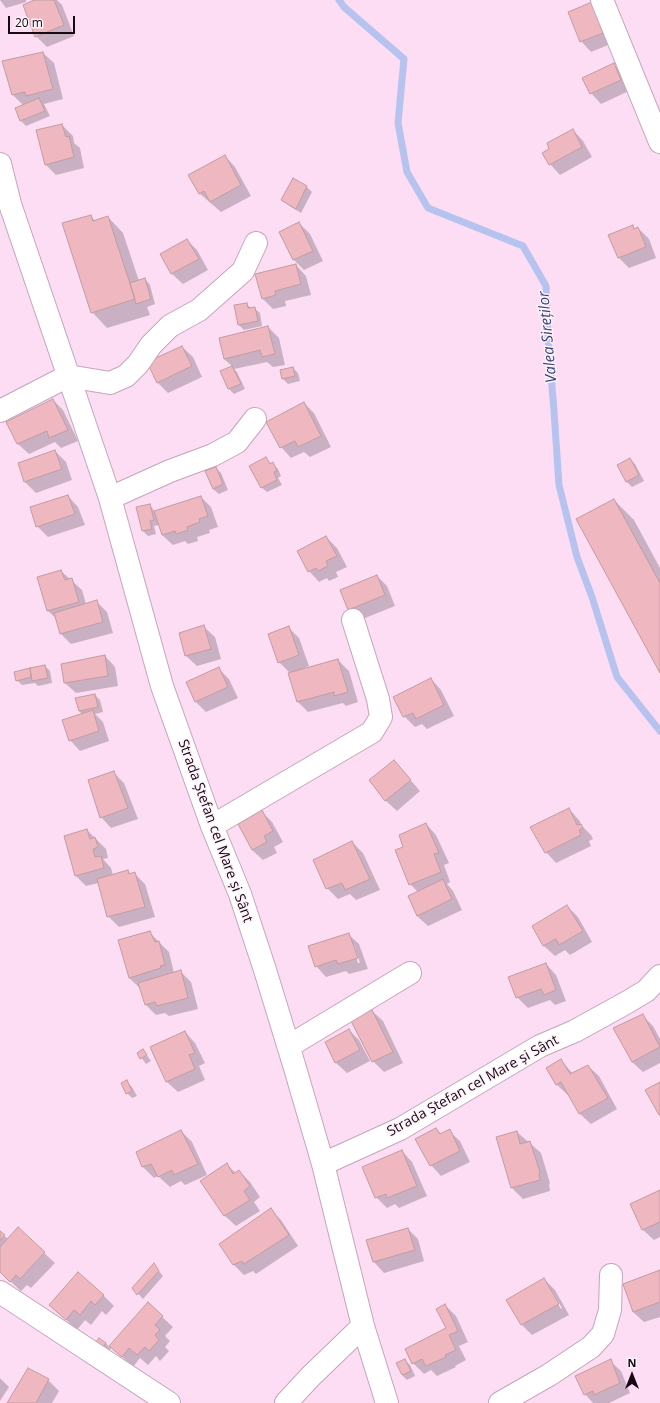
<!DOCTYPE html>
<html>
<head>
<meta charset="utf-8">
<style>
	body { margin:0 }
	#map { position:relative; width:660px; height:1403px; overflow:hidden; background:#fdddf4; font-family:"Open Sans",sans-serif }
	canvas { display:block }
	.north { position:absolute; left:612px; top:1355px; width:40px; height:40px; -webkit-text-stroke:3px #fef1fa; paint-order:stroke; rotate:0deg; font-size:11px; font-weight:700; line-height:16px; text-align:center; color:#160b13 }
	.north::after { content:''; display:block; margin:auto; width:14px; height:18px; background:#160b13; clip-path:polygon(50% 0,100% 100%,50% 72%,0 100%) }
	.scale { position:absolute; left:8px; top:16px; width:67px; height:18px; box-sizing:border-box; border:2px solid #160b13; border-top:0; padding-left:5px; font-size:12px; line-height:14px; white-space:nowrap; color:#160b13; -webkit-text-stroke:3px #fef1fa; paint-order:stroke }
</style>
</head>
<body>
<div id="map">
<canvas width="660" height="1403"></canvas>
<div class="north">N</div>
<div class="scale">20 m</div>
</div>
<script>
const context = document.querySelector('canvas').getContext('2d');
context.lineJoin = 'round';
function fill(path, color) { context.fillStyle = color; context.fill(path, 'evenodd'); }
const shape = rows => new Path2D(rows.map(r => 'M' + r).join(''));
function stroke(path, color, width, dash) { context.strokeStyle = color; context.lineWidth = width; context.lineCap = dash ? 'butt' : 'round'; context.setLineDash(dash || []); context.stroke(path); }
function drawText(font, color, halo, rows, align = 'center') {
  context.font = font + ' "Open Sans",sans-serif'; context.lineWidth = 3; context.setLineDash([]); context.textBaseline = 'middle'; context.strokeStyle = halo; context.fillStyle = color; for (const [text, x, y, turn = 0] of rows) {
    context.save(); context.translate(x, y); context.rotate((+turn || 0) * Math.PI / 180); context.textAlign = isNaN(turn) ? turn : align; if (halo) context.strokeText(text, 0, 0); context.fillText(text, 0, 0); context.restore();
  }
}
fill(shape([
	[0,0,26,0,26,2,6,8],
	[37,0,57,0,62,5,74,36,47,47,36,36],
	[592,3,613,43,591,52,581,41],
	[43,53,54,63,63,99,44,104,50,116,26,126,21,121,23,105,13,95],
	[613,64,624,75,631,90,601,104,591,93],
	[62,125,73,136,74,143,80,148,84,168,56,175,46,165],
	[573,130,583,141,592,157,560,175,550,164,550,150],
	[225,156,235,167,251,196,221,212,199,193],
	[293,179,307,187,312,192,301,213,288,205,282,200],
	[90,216,96,221,108,217,123,233,139,281,145,279,150,285,155,304,147,307,150,315,107,328,92,312],
	[299,223,310,234,323,261,304,270,294,260],
	[632,227,635,229,638,228,649,239,656,258,629,268,619,258,610,236],
	[187,240,197,250,208,270,183,284,172,274,161,254],
	[296,265,306,276,311,295,285,301,286,306,273,309,262,298],
	[246,304,251,308,254,308,260,313,262,326,244,330,239,325],
	[268,327,279,338,285,365,273,367,267,362,234,369,237,372,245,389,234,394,229,389,221,372,233,367,224,359],
	[182,347,193,357,202,377,168,393,158,383,148,363],
	[293,368,298,373,300,381,288,384,283,379],
	[53,400,63,410,78,441,61,448,55,442,29,454,18,444,7,422],
	[304,403,314,413,331,447,310,457,304,452,291,458,281,447],
	[55,451,66,462,72,480,36,493,25,482,19,464],
	[266,458,271,464,273,464,278,469,281,476,278,478,282,485,267,492,261,487],
	[630,459,635,464,644,481,632,487,627,482,618,465],
	[216,468,221,473,228,490,219,494,213,489],
	[68,496,78,507,85,525,48,537,37,526],
	[201,497,211,507,218,527,209,530,210,533,197,537,198,541,188,544,185,541,173,545,162,535,159,525,154,526,156,534,148,536,143,531,150,505,155,512],
	[614,500,634,520,660,568,660,671],
	[326,537,337,548,347,567,336,572,338,577,329,581,327,578,319,582,309,571],
	[61,571,82,590,86,604,96,601,107,612,113,633,71,644,61,634,57,619,48,611,38,577],
	[377,576,387,586,395,606,360,620,349,610,341,590],
	[204,627,215,637,221,659,197,666,186,656],
	[288,627,299,638,309,666,302,669,302,670,338,660,349,671,358,702,346,706,343,703,308,712,297,701,290,673,279,662],
	[105,656,115,667,118,686,76,693,65,683],
	[45,666,50,671,52,683,38,686,35,683,22,685,17,680,15,673],
	[218,668,229,679,238,698,206,712,196,702,187,682],
	[431,679,441,690,454,716,427,729,422,724,415,727,404,716],
	[95,695,100,700,103,712,95,714,103,722,109,741,80,751,70,740,83,715,79,711,77,699],
	[394,761,420,791,397,811,386,801,371,780],
	[113,772,124,783,138,819,111,828,101,817],
	[569,809,579,820,582,826,591,835,593,839,589,841,591,846,556,863,546,852],
	[261,811,272,822,283,842,274,847,277,853,263,860,252,850],
	[426,824,436,835,449,863,444,865,450,882,447,884,453,891,462,910,428,926,417,916,409,896,418,892,410,884,405,847],
	[87,830,106,849,108,858,103,859,111,868,113,875,128,871,131,874,134,873,145,884,155,917,119,927,108,916,99,883,86,886,76,876],
	[352,842,363,853,380,890,356,900,350,894,338,899,327,888],
	[567,906,578,917,592,942,570,955,565,950,555,956,544,946,533,927],
	[149,932,169,952,174,973,180,971,191,982,198,1009,169,1016,165,1013,156,1015,146,1005,140,988,129,978],
	[348,934,359,944,368,969,349,974,346,971,326,977,316,966],
	[352,945,354,945,360,963,358,963],
	[546,964,556,975,566,1001,555,1005,550,1000,528,1008,517,997],
	[372,1011,383,1021,403,1063,384,1072,373,1061],
	[642,1015,653,1026,660,1039,660,1063,643,1072,632,1062],
	[349,1030,359,1040,370,1061,347,1073,336,1063],
	[185,1032,195,1043,205,1063,199,1066,205,1080,178,1092,167,1082,151,1047],
	[143,1050,151,1061,146,1064,138,1053],
	[561,1060,573,1074,588,1066,599,1076,617,1109,591,1124,580,1114,569,1094,568,1095,557,1085,547,1068],
	[127,1082,132,1087,137,1096,132,1098,127,1093],
	[436,1129,441,1134,449,1131,460,1141,470,1162,441,1176,431,1165],
	[181,1131,192,1142,207,1175,185,1185,181,1181,170,1187,158,1176,154,1178,143,1167,137,1152],
	[517,1132,541,1153,550,1183,549,1184,550,1191,523,1199,512,1188,497,1138],
	[402,1151,412,1162,427,1196,399,1208,395,1204,387,1208,376,1197],
	[226,1164,236,1173,239,1171,250,1182,260,1197,254,1202,260,1211,236,1226,225,1216,201,1181],
	[660,1191,660,1237,654,1240,643,1230,631,1205],
	[270,1209,281,1220,298,1246,256,1274,253,1271,244,1275,234,1265,220,1244],
	[18,1229,55,1263,31,1288,27,1285,21,1291,0,1272,0,1232,8,1239],
	[408,1229,418,1239,424,1261,384,1273,374,1262,367,1240],
	[154,1265,163,1276,143,1299,133,1288],
	[660,1271,660,1317,644,1322,633,1312],
	[544,1279,555,1290,569,1315,532,1335,522,1325,508,1300],
	[550,1291,552,1291,562,1308,561,1309],
	[103,1295,114,1306,106,1315,102,1311,91,1325,85,1320,77,1330,50,1305],
	[148,1304,173,1327,165,1336,170,1341,165,1347,169,1351,160,1361,156,1356,148,1365,140,1358,133,1367,112,1347,108,1352,101,1348,106,1343,109,1347],
	[445,1305,456,1316,468,1342,459,1346,466,1360,455,1366,456,1367,437,1376,431,1370,424,1374,413,1363,447,1329],
	[405,1360,410,1365,415,1376,407,1380,402,1375,397,1364],
	[610,1361,621,1371,630,1393,609,1403,593,1403,585,1394],
	[0,1378,9,1387,0,1401],
	[48,1380,59,1391,52,1403,9,1403]
]), '#0003');
stroke(shape([
	[339,0,344,7,404,59,398,123,407,172,428,208,523,246,546,286,548,338,554,411,559,485,577,557,592,597,617,677,660,731]
]), '#b6c3ef', 7);
const building = shape([
	[34,0,54,0,64,25,35,37,23,5,34,0],
	[592,2,603,33,580,42,568,12,592,2],
	[43,52,53,89,26,96,25,92,12,95,2,61,43,52],
	[614,63,621,80,590,94,582,78,614,63],
	[39,98,45,111,20,121,15,108,39,98],
	[62,124,66,137,69,136,74,157,45,165,36,130,62,124],
	[573,129,582,147,549,165,542,153,549,149,547,143,573,129],
	[225,155,241,185,210,202,204,191,199,194,188,175,225,155],
	[293,178,307,186,296,209,281,200,293,178],
	[91,215,93,221,108,216,135,299,91,313,62,223,91,215],
	[299,222,313,251,293,260,279,232,299,222],
	[633,225,634,229,638,227,646,247,618,258,608,235,633,225],
	[187,239,199,259,171,274,160,254,187,239],
	[296,264,301,284,275,291,276,295,262,299,255,274,296,264],
	[145,278,151,299,136,304,130,283,145,278],
	[247,303,248,308,255,307,258,321,238,325,234,305,247,303],
	[268,326,275,354,262,357,260,350,224,359,219,338,268,326],
	[182,346,192,366,157,383,147,362,182,346],
	[232,366,241,384,228,389,220,371,232,366],
	[293,367,295,376,282,379,280,370,293,367],
	[53,399,68,430,49,438,47,431,17,444,6,422,53,399],
	[304,402,321,436,298,447,295,441,280,448,266,422,304,402],
	[55,450,62,469,24,482,18,463,55,450],
	[266,457,270,464,273,462,277,471,274,472,277,480,261,488,249,466,266,457],
	[630,458,639,475,626,482,617,465,630,458],
	[216,467,223,484,213,489,205,471,216,467],
	[68,495,75,514,36,527,30,507,68,495],
	[201,496,208,516,199,519,200,522,187,527,188,530,176,534,175,531,162,535,154,511,201,496],
	[614,499,660,583,660,673,576,519,614,499],
	[150,504,154,520,150,521,152,529,142,531,136,507,150,504],
	[326,536,337,556,326,561,328,566,318,571,316,568,308,572,297,551,326,536],
	[61,570,65,580,72,578,79,602,47,611,37,577,61,570],
	[377,575,385,595,348,610,340,590,377,575],
	[97,600,103,622,60,634,54,613,97,600],
	[204,625,211,649,185,656,179,633,204,625],
	[289,626,299,655,278,663,268,634,289,626],
	[105,655,108,676,64,683,61,664,105,655],
	[338,659,348,692,334,696,334,692,297,702,288,673,338,659],
	[45,665,48,678,32,681,30,668,45,665],
	[219,667,228,687,195,702,186,682,219,667],
	[30,668,31,677,16,681,14,672,30,668],
	[431,678,444,705,416,719,413,713,403,717,393,697,431,678],
	[95,694,98,707,79,711,75,698,95,694],
	[93,710,99,731,69,741,62,720,93,710],
	[394,760,411,780,385,801,369,780,394,760],
	[114,771,128,808,100,818,88,780,114,771],
	[569,808,577,825,581,824,583,828,579,830,581,835,545,853,530,827,569,808],
	[262,810,273,831,264,836,267,842,252,850,238,824,262,810],
	[426,823,439,853,434,854,441,872,409,885,395,850,403,847,399,835,426,823],
	[87,829,90,839,95,837,98,847,93,849,95,857,101,856,104,868,75,876,64,836,87,829],
	[352,841,370,879,345,890,342,883,326,889,313,860,352,841],
	[128,870,129,874,135,872,145,907,107,917,97,879,128,870],
	[443,879,452,899,417,916,408,896,443,879],
	[567,905,583,931,559,945,556,939,543,946,532,926,567,905],
	[150,931,155,942,159,941,165,965,160,966,161,968,129,978,118,940,150,931],
	[349,933,358,958,338,964,336,960,315,967,308,946,349,933],
	[546,963,556,990,544,995,541,989,516,998,508,977,546,963],
	[181,970,188,998,157,1006,155,1002,145,1005,138,983,151,979,181,970],
	[372,1010,393,1052,372,1062,350,1019,372,1010],
	[643,1014,660,1047,632,1062,613,1028,643,1014],
	[349,1029,360,1050,335,1063,325,1042,349,1029],
	[185,1031,195,1053,189,1055,195,1069,166,1082,150,1047,185,1031],
	[143,1049,147,1055,140,1059,137,1053,143,1049],
	[561,1059,570,1074,588,1065,608,1098,579,1114,561,1082,556,1085,546,1068,561,1059],
	[127,1080,132,1091,126,1094,121,1083,127,1080],
	[660,1082,660,1115,659,1115,645,1090,660,1082],
	[436,1128,440,1134,450,1129,460,1151,430,1166,415,1139,436,1128],
	[181,1130,198,1164,174,1175,172,1170,158,1177,151,1164,142,1167,136,1152,181,1130],
	[517,1131,520,1144,530,1141,540,1172,539,1173,540,1180,511,1188,496,1137,517,1131],
	[402,1150,417,1186,387,1198,386,1194,375,1198,362,1167,402,1150],
	[227,1163,233,1174,239,1170,250,1186,244,1191,250,1200,224,1216,200,1181,227,1163],
	[660,1190,660,1222,642,1230,630,1204,660,1190],
	[271,1208,289,1235,244,1264,242,1261,233,1265,219,1244,271,1208],
	[18,1227,45,1252,20,1279,16,1275,10,1282,0,1272,0,1247,18,1227],
	[408,1228,415,1250,373,1262,366,1240,408,1228],
	[0,1231,5,1235,0,1241,0,1231],
	[154,1263,159,1271,137,1295,132,1288,154,1263],
	[660,1270,660,1302,633,1312,623,1284,660,1270],
	[78,1272,104,1295,95,1305,91,1301,80,1315,74,1310,66,1320,49,1305,78,1272],
	[544,1278,559,1304,521,1325,506,1300,544,1278],
	[148,1302,163,1316,155,1325,160,1330,155,1335,159,1340,149,1351,145,1347,137,1355,129,1348,122,1357,109,1346,148,1302],
	[445,1304,458,1331,449,1335,456,1350,445,1355,446,1357,426,1366,422,1359,412,1364,405,1349,446,1328,436,1309,445,1304],
	[99,1338,106,1343,103,1347,95,1343,99,1338],
	[405,1359,411,1371,402,1375,396,1363,405,1359],
	[611,1359,620,1383,594,1395,593,1391,584,1395,575,1376,611,1359],
	[28,1368,49,1379,36,1403,7,1403,28,1368]
]);
fill(building, '#efb8c1');
stroke(building, '#c19ba0', 1);
const minor = shape([
	[602,0,660,142],
	[0,164,10,204,110,498,162,686,212,826,240,894,265,970,295,1068,323,1164,363,1326,387,1403],
	[0,411,68,376,110,383,126,376,138,364,151,345,170,326,199,310,243,271,256,243],
	[110,498,170,471,213,455,237,442,255,419],
	[212,826,372,732,381,717,378,699,353,620],
	[289,1046,410,973],
	[323,1164,400,1129,540,1046,575,1031,624,1004,646,991,660,976],
	[0,1292,169,1403],
	[286,1403,311,1376,363,1326],
	[500,1403,549,1375,591,1347,603,1334,610,1310,611,1275]
]);
stroke(minor, '#c4a5bb', 24);
stroke(minor, '#fff', 22);
drawText('14px', '#160b13', '#fef1fa', [
	["Strada Ștefan cel Mare și Sânt",215,831,70],
	["Strada Ștefan cel Mare și Sânt",473,1086,-29]
]);
drawText('italic 15px', '#364279', '#fef1fa', [
	["Valea Sireților",548,337,-95]
]);
</script>
</body>
</html>
